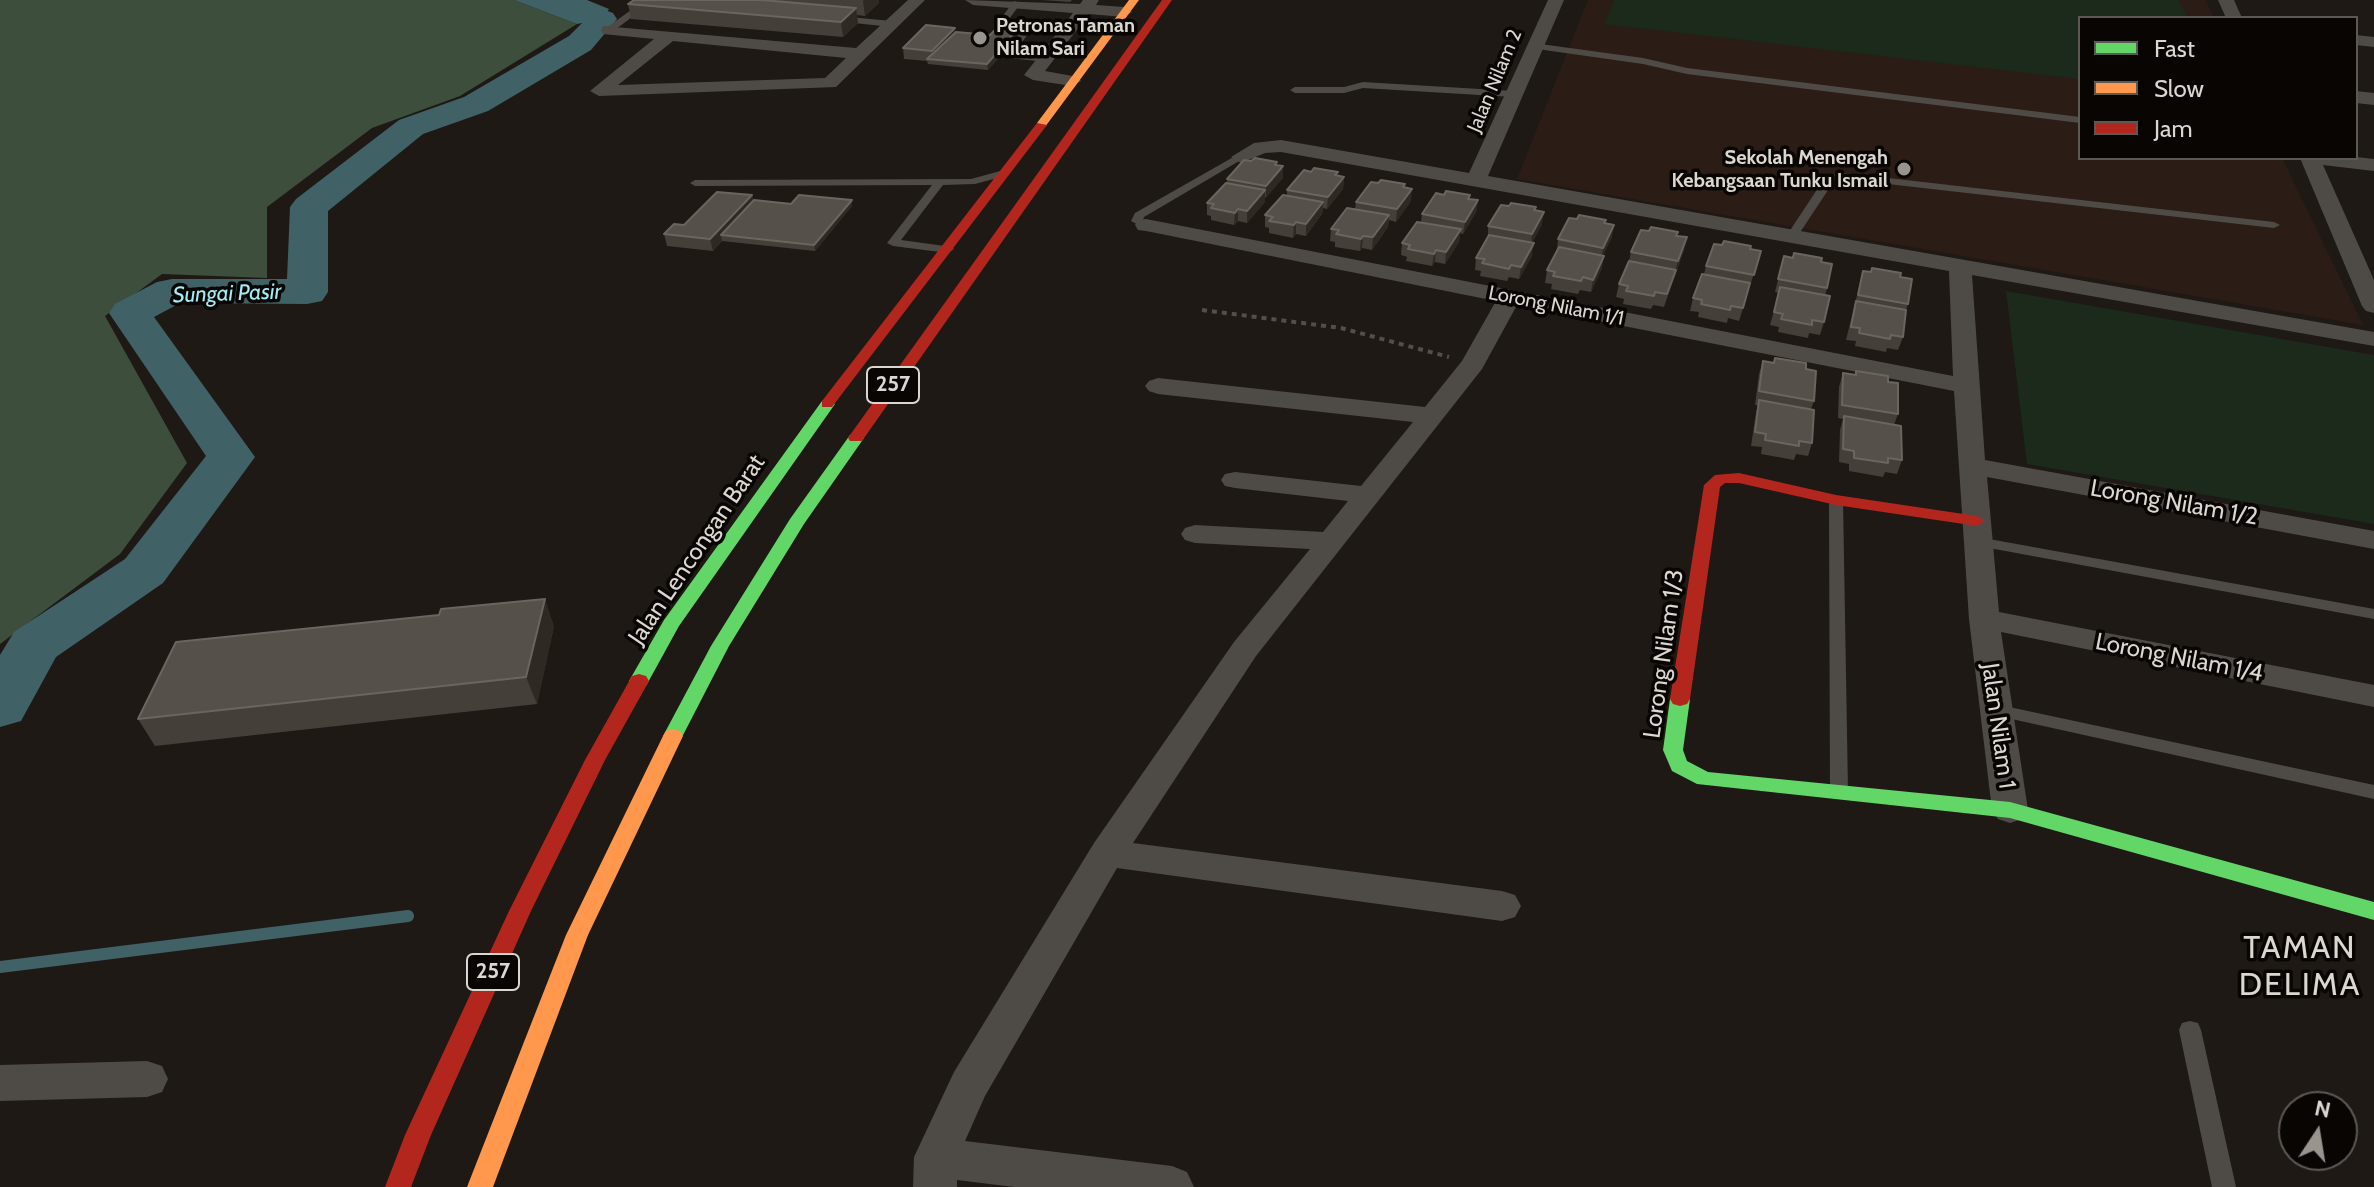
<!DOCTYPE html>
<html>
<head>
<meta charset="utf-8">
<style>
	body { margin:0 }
	#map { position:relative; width:2374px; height:1187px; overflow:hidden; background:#1e1914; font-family:Cabin,sans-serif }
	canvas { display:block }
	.legend { position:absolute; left:2078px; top:16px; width:280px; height:144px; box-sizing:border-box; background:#080503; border:2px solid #5c5955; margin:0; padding:10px 14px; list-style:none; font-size:24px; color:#dbd6d0 }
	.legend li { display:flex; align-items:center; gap:16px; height:40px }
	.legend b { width:40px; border:2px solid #5c5955 }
	.north { position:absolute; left:2278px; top:1091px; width:80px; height:80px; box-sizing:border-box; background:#080503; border:2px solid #5c5955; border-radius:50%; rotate:12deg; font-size:22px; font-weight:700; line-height:32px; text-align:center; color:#dbd6d0 }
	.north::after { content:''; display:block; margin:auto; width:28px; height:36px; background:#99948e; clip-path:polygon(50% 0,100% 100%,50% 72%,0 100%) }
</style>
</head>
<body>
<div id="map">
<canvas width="2374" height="1187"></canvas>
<ul class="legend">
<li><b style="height:10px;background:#63d668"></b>Fast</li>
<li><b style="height:10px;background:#ff974d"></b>Slow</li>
<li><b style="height:10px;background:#b3261e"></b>Jam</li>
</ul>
<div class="north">N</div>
</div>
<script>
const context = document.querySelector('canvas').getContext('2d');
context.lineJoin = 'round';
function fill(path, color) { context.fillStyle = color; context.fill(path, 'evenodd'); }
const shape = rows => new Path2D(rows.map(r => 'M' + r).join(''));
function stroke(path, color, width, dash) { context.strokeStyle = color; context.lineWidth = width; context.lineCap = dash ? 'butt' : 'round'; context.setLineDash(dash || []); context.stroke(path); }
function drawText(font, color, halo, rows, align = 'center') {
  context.font = font + ' Cabin,sans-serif'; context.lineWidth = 7; context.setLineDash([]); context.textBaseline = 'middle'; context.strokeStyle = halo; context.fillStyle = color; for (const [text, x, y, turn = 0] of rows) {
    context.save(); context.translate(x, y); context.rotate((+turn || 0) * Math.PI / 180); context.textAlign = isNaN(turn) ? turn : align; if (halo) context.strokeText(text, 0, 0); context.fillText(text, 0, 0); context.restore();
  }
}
fill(shape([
	[1588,0,2205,0,2214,18,2080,18,2080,158,2282,158,2363,325,1517,179]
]), '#2c1c16');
fill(shape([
	[1614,0,2179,0,2187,18,2080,18,2080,79,1604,24],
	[2006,291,2374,355,2374,524,2027,464]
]), '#1b2a1a');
fill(shape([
	[0,0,514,0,577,24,460,96,372,128,267,207,267,278,162,274,105,316,187,463,120,554,0,644]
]), '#3d4f3c');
fill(shape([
	[514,0,587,0,609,9,602,19,577,24]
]), '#406266');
stroke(shape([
	[0,967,408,916]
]), '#406266', 12);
fill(shape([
	[534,0,577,0,613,13,617,19,591,50,488,111,423,134,328,211,328,292,322,301,307,304,180,303,154,317,255,457,163,583,56,657,21,721,0,727,0,655,14,632,125,559,206,456,109,313,115,304,157,282,172,279,287,279,290,207,296,199,399,120,464,97,569,36,583,22,539,6,534,0]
]), '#406266');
stroke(shape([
	[1202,310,1341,328,1449,357]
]), '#514f4b', 4, [5, 5]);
fill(shape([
	[645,0,655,0,612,32,606,32,606,28,645,0],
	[1014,1,1021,3,1009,19,1034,26,1014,53,1047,58,1047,62,1008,58,1003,55,1024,28,999,21,1014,1],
	[838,16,892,21,896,24,892,27,835,21,835,17,838,16],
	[1533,43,1643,58,1687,68,2080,117,2080,123,1687,74,1643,64,1530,48,1530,44,1533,43],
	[1363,82,1513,91,1518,94,1513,97,1363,88,1344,93,1295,93,1290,90,1295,87,1344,87,1363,82],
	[1237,155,1246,157,1144,217,1143,220,1152,225,1150,227,1142,227,1131,221,1135,213,1237,155],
	[1004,170,1009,173,1008,175,975,184,943,185,901,240,952,247,954,249,948,253,893,246,887,243,932,185,695,186,690,183,695,180,971,179,1004,170],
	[1844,173,2274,222,2280,225,2274,228,1844,179,1834,181,1797,237,1789,237,1787,235,1826,176,1844,173],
	[1836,496,1843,500,1848,792,1846,797,1839,799,1832,797,1830,792,1829,500,1836,496],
	[1978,537,2374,609,2374,619,1973,545,1970,542,1973,539,1978,537],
	[1995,704,2374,785,2374,799,1989,714,1986,710,1989,706,1995,704],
	[2190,1021,2198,1023,2201,1030,2236,1187,2212,1187,2179,1030,2182,1023,2190,1021]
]), '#4e4b47');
fill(shape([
	[908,0,925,0,836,87,599,96,590,91,654,39,603,34,601,30,603,26,856,48,908,0],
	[673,41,846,58,825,78,618,85,673,41],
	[965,0,1080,4,1083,0,1099,0,1096,5,1124,7,1132,12,1124,17,1089,14,1045,71,1078,77,1081,81,1072,86,1033,80,1024,75,1073,13,973,5,965,0],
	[1548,0,1564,0,1488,176,2374,332,2374,346,1972,275,1985,460,2374,531,2374,549,1987,477,1999,612,2374,685,2374,707,2001,632,2028,810,2022,819,2010,823,1998,819,1992,810,1969,619,1954,391,1517,305,1482,369,1256,656,1133,843,1502,891,1515,895,1521,906,1515,917,1502,921,1117,868,985,1096,965,1141,1172,1166,1187,1172,1194,1187,1014,1187,957,1180,957,1187,913,1187,914,1157,954,1072,1094,843,1234,642,1310,549,1195,543,1185,540,1181,534,1185,528,1195,525,1323,532,1348,501,1235,488,1225,486,1221,480,1225,474,1235,472,1361,486,1413,422,1158,394,1149,391,1145,386,1149,381,1158,378,1425,407,1462,361,1496,301,1146,231,1138,230,1135,225,1138,220,1146,219,1953,376,1949,271,1281,152,1265,153,1241,163,1231,157,1254,143,1281,140,1469,173,1548,0],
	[2218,0,2234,0,2242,18,2226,18,2218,0],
	[2356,35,2374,37,2374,47,2356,45,2356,35],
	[2356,91,2374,93,2374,105,2356,103,2356,91],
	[2356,157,2374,159,2374,171,2323,165,2374,280,2374,313,2366,311,2362,306,2300,158,2356,157],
	[147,1061,162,1066,168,1079,162,1092,147,1097,0,1101,0,1065,147,1061]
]), '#4e4b47');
fill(shape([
	[827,399,835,404,679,626,646,686,632,686,629,681,664,620,822,401,827,399],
	[856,433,864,438,804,524,729,646,680,741,666,741,663,736,711,646,790,519,850,435,856,433],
	[1680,692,1687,694,1690,699,1683,750,1687,761,1708,772,2010,802,2374,902,2374,920,2010,818,1697,784,1672,771,1663,750,1670,699,1673,694,1680,692]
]), '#63d668');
fill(shape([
	[1129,0,1139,0,1045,127,1037,127,1037,123,1129,0],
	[673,729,680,731,683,736,588,935,493,1187,467,1187,566,935,663,736,666,731,673,729]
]), '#ff974d');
fill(shape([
	[1162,0,1172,0,862,441,850,441,848,438,850,435,1162,0],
	[1037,123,1047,125,832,407,822,407,822,401,1037,123],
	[1739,473,1836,495,1977,516,1985,521,1977,526,1836,505,1739,483,1725,483,1720,487,1690,699,1687,704,1680,706,1673,704,1670,699,1704,485,1715,475,1739,473],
	[639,674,646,676,649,681,605,760,531,911,431,1135,411,1187,385,1187,405,1135,509,911,585,760,632,676,639,674]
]), '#b3261e');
fill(shape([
	[634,0,879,0,879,3,865,16,857,15,858,23,843,37,631,19,628,4],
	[1042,0,1072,0,1070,2],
	[955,28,955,33,990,35,1020,33,988,70,928,64,927,61,904,59,903,48],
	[1277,165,1283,166,1283,178,1265,198,1265,202,1247,223,1238,221,1234,225,1211,220,1211,216,1207,215,1207,203,1227,183,1227,179],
	[1311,172,1344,177,1343,189,1327,209,1323,208,1322,214,1306,236,1296,234,1293,238,1269,233,1269,228,1265,227,1265,215,1287,196,1287,190],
	[1405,188,1411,201,1396,222,1389,220,1388,227,1372,250,1362,248,1360,251,1335,247,1335,242,1330,241,1331,229,1355,209,1356,202],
	[752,195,753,201,852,206,815,251,722,241,713,251,667,246,664,234],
	[1470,199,1478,200,1476,212,1463,234,1460,233,1459,242,1445,264,1435,262,1432,266,1406,261,1407,257,1401,255,1402,243,1421,222,1422,214],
	[1509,206,1536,207,1536,211,1542,224,1532,243,1532,256,1519,279,1509,277,1507,281,1480,276,1481,271,1475,270,1476,258,1488,238,1488,226],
	[1605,223,1612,237,1603,255,1602,268,1591,292,1580,290,1578,294,1551,289,1552,284,1545,283,1547,270,1557,251,1558,239],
	[1649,231,1678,232,1677,236,1684,250,1664,307,1653,305,1651,309,1623,304,1624,299,1616,297,1619,284,1629,261,1631,252],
	[1750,249,1761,251,1739,321,1728,318,1727,323,1698,317,1699,312,1690,311,1693,298,1704,274,1706,266],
	[1784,256,1821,262,1827,288,1825,296,1824,322,1820,335,1809,333,1808,338,1778,332,1779,327,1770,325,1779,293,1775,292],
	[1863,271,1900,277,1908,304,1906,310,1903,337,1898,350,1887,348,1886,352,1855,346,1856,341,1846,340],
	[1775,358,1806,369,1814,401,1811,409,1812,443,1808,456,1796,454,1794,460,1761,454,1762,447,1751,446,1756,413,1758,405,1755,405,1759,374,1763,361,1774,363],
	[1856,371,1888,382,1898,414,1894,425,1902,460,1897,474,1885,472,1883,477,1849,471,1849,464,1839,462,1840,430,1843,419,1838,418,1839,387,1843,373,1854,375],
	[554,626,537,704,155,746,138,719]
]), '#443f38');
fill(shape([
	[864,0,879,0,879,3,865,16,863,1],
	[856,8,858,23,843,37,841,22],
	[1019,27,1020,33,988,70,987,64],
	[955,28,956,38,933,59,932,51],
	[1283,166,1283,178,1266,198,1266,186],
	[1344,177,1343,189,1327,209,1328,197],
	[1412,189,1411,201,1396,222,1397,209],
	[1265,190,1265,202,1247,223,1247,211],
	[752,195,754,207,721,235,722,241,713,251,710,239],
	[852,200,852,206,815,251,814,245],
	[1478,200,1476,212,1463,234,1465,222],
	[1323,202,1322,214,1306,236,1306,224],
	[1238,209,1238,221,1234,225,1235,213],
	[1544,212,1542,224,1531,246,1532,234],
	[1389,215,1388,227,1372,250,1373,237],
	[1296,222,1296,234,1293,238,1294,225],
	[1614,225,1612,237,1601,260,1603,248],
	[1461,229,1459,242,1445,264,1446,252],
	[1363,236,1362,248,1360,251,1361,239],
	[1687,237,1684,250,1664,307,1678,261],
	[1534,243,1532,256,1519,279,1521,267],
	[1436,250,1435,262,1432,266,1434,254],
	[1604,256,1602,268,1591,292,1593,280],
	[545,599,554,626,537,704,526,677]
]), '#2e2923');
const building = shape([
	[634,0,762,0,856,8,841,22,628,4,634,0],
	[926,25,955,28,932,51,903,48,926,25],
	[999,26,1019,27,987,64,927,59,956,32,990,35,999,26],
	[1255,158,1277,162,1275,165,1283,166,1266,186,1227,179,1244,160,1251,161,1255,158],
	[1314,168,1338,172,1335,175,1344,177,1328,197,1287,190,1304,170,1311,172,1314,168],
	[1381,180,1405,184,1403,187,1412,189,1397,209,1356,202,1371,182,1378,183,1381,180],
	[1226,183,1265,190,1247,211,1238,209,1235,213,1211,208,1214,204,1207,203,1226,183],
	[1446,191,1470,195,1468,199,1478,200,1465,222,1422,214,1436,193,1444,195,1446,191],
	[717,192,752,195,710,239,664,234,674,224,684,225,717,192],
	[799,195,852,200,814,245,721,235,754,200,791,204,799,195],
	[1283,195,1323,202,1306,224,1296,222,1294,225,1269,221,1273,217,1265,215,1283,195],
	[1511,203,1536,207,1534,210,1544,212,1532,234,1488,226,1501,205,1509,206,1511,203],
	[1347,208,1389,215,1373,237,1363,236,1361,239,1336,234,1339,230,1331,229,1347,208],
	[1579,215,1606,220,1604,223,1614,225,1603,248,1558,239,1569,218,1577,219,1579,215],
	[1417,222,1461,229,1446,252,1436,250,1434,254,1408,249,1410,245,1402,243,1417,222],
	[1651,227,1678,232,1676,236,1687,237,1678,261,1631,252,1641,230,1649,231,1651,227],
	[1489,235,1534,243,1521,267,1511,265,1509,269,1482,263,1485,259,1476,258,1489,235],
	[1724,241,1751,246,1750,249,1761,251,1754,275,1706,266,1714,244,1722,245,1724,241],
	[1559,247,1604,256,1593,280,1583,277,1581,281,1553,276,1555,272,1547,270,1559,247],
	[1794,253,1822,258,1821,262,1832,264,1827,288,1778,279,1784,256,1793,258,1794,253],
	[1629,261,1676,270,1667,294,1655,292,1654,296,1626,291,1628,286,1619,284,1629,261],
	[1872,268,1901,273,1900,277,1912,279,1908,304,1858,295,1863,271,1871,272,1872,268],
	[1702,274,1750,283,1743,308,1731,306,1730,310,1701,304,1702,300,1693,298,1702,274],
	[1780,287,1830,296,1824,322,1812,320,1812,325,1781,319,1783,314,1774,312,1780,287],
	[1856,301,1906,310,1903,337,1891,335,1890,339,1859,333,1860,328,1851,327,1856,301],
	[1775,358,1806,363,1806,369,1816,371,1814,401,1759,391,1763,361,1774,363,1775,358],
	[1856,371,1888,376,1888,382,1898,383,1898,414,1842,405,1843,373,1856,375,1856,371],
	[1759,400,1814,410,1812,443,1799,441,1799,446,1765,440,1766,434,1755,432,1759,400],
	[1844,416,1901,426,1902,460,1888,458,1888,463,1854,458,1854,451,1843,449,1844,416],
	[545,599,526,677,138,719,176,642,439,615,441,609,545,599]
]);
fill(building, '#555049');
stroke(building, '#6a655e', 2);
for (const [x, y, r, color] of [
	[980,38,8,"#99948e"],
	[1904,169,8,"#99948e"]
]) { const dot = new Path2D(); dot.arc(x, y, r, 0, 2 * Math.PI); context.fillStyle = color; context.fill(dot); stroke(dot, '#080503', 3); }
drawText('bold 20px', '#dbd6d0', '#080503', [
	["Petronas Taman",996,26],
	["Nilam Sari",996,49],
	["Sekolah Menengah",1888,158,"right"],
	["Kebangsaan Tunku Ismail",1888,181,"right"]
], 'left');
drawText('20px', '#dbd6d0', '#080503', [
	["Jalan Nilam 2",1495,81,-67],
	["Lorong Nilam 1/1",1556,306,11]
]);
drawText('italic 22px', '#a3edf6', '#080503', [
	["Sungai Pasir",227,294,-2]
]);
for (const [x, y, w] of [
	[893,385,52],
	[493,972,52]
]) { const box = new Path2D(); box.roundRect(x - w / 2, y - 18, w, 36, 6); context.fillStyle = '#080503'; context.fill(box); stroke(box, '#dbd6d0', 2); }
drawText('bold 22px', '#dbd6d0', null, [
	["257",893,385],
	["257",493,972]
]);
drawText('24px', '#dbd6d0', '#080503', [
	["Lorong Nilam 1/2",2174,503,10],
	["Jalan Lencongan Barat",697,550,-56],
	["Lorong Nilam 1/3",1664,654,-82],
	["Lorong Nilam 1/4",2179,658,11],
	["Jalan Nilam 1",1998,726,82]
]);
context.letterSpacing = '2px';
drawText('32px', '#dbd6d0', '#080503', [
	["TAMAN",2300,949],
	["DELIMA",2300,986]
]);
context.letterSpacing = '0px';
</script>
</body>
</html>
